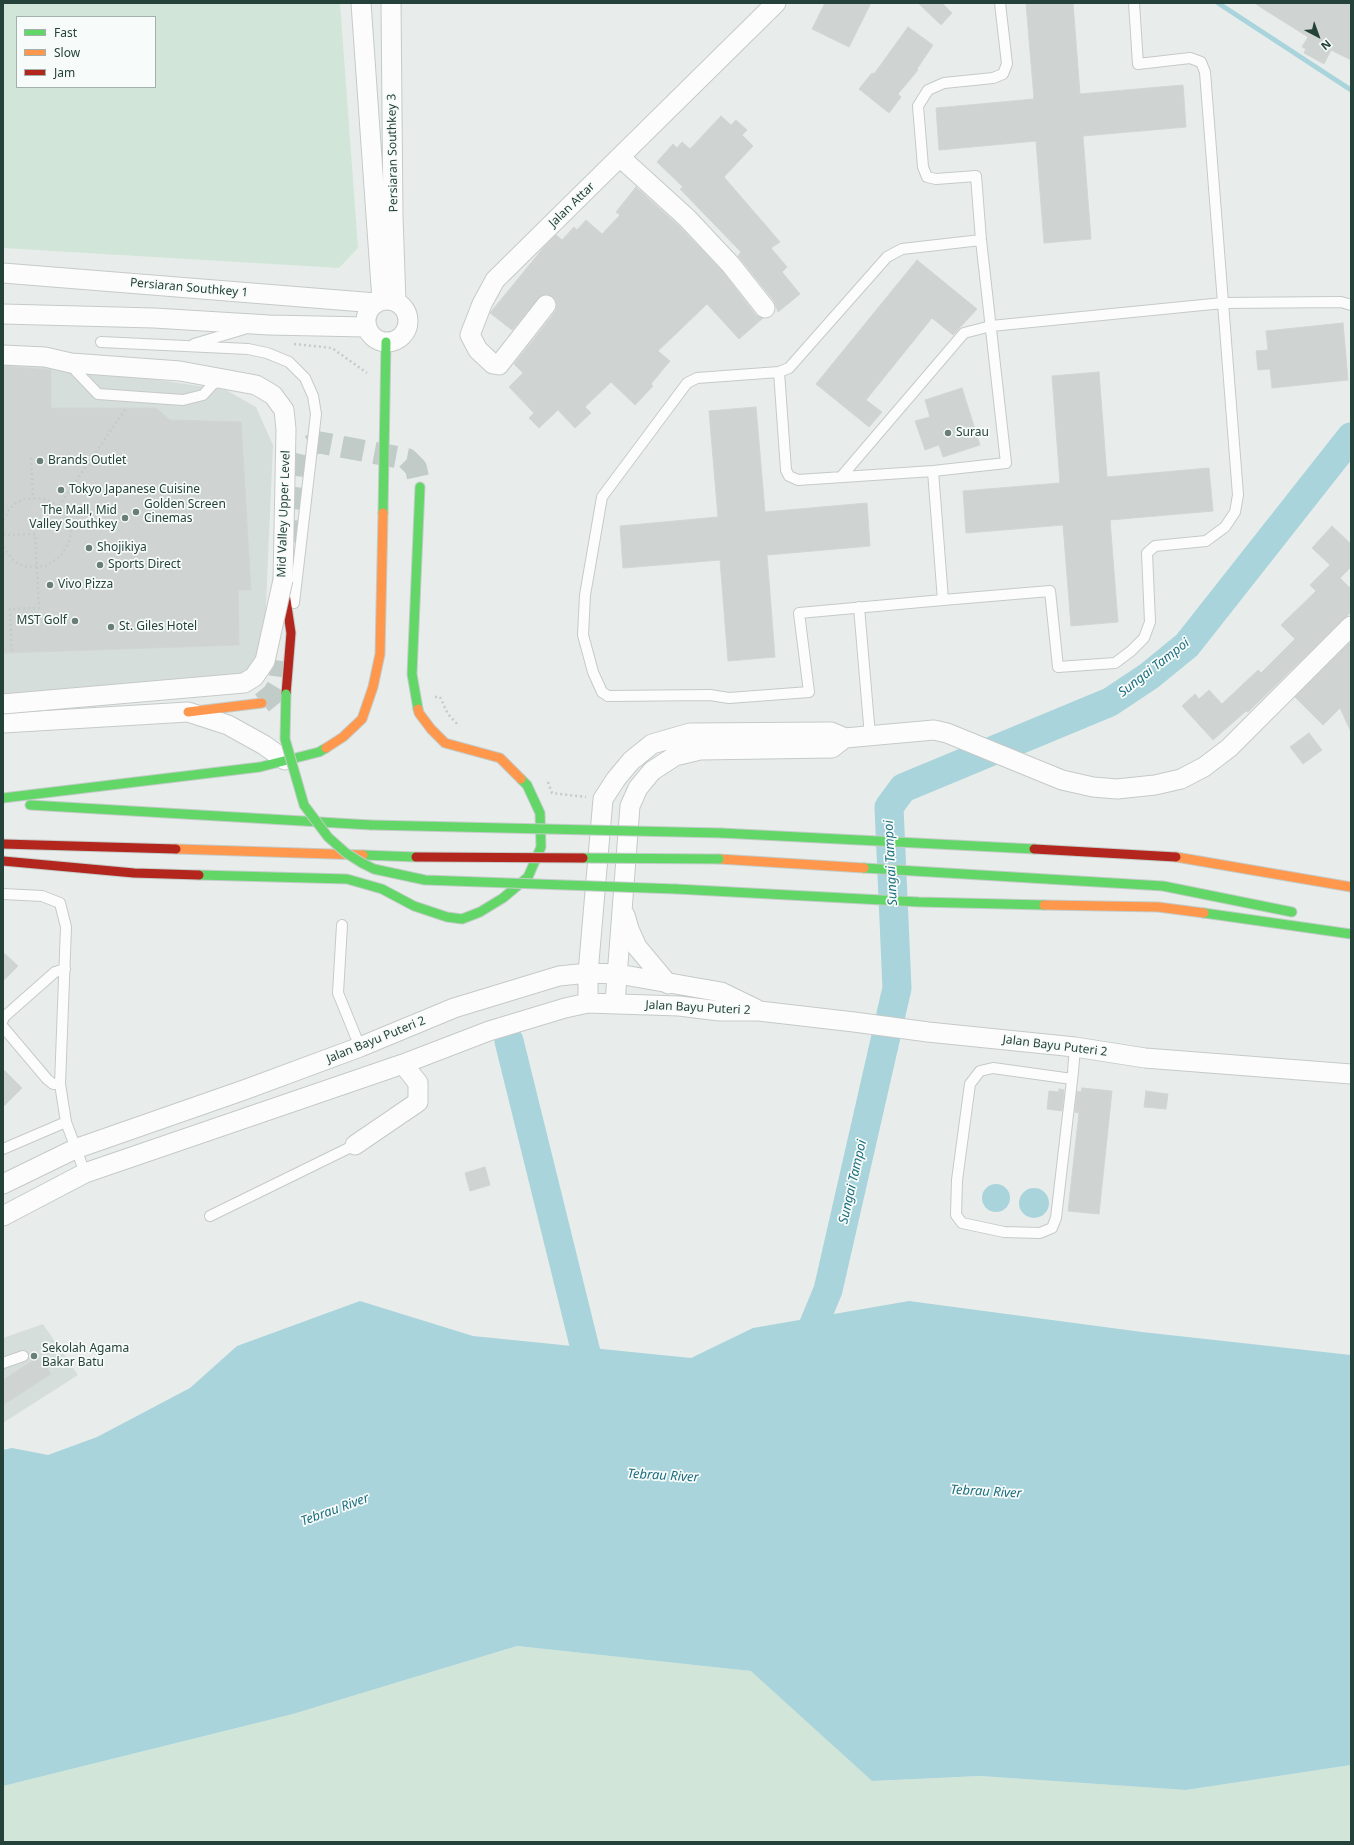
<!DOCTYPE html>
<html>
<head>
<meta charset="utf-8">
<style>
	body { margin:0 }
	#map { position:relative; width:1354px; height:1845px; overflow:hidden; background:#e8edeb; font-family:"Noto Sans",sans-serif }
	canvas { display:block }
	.frame { position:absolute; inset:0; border:4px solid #24423a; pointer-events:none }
	.legend { position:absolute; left:16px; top:16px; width:140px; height:72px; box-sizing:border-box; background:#f7fbf9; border:1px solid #a3b1ad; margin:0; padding:5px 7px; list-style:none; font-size:12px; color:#24423a }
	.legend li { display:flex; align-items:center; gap:8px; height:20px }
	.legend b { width:20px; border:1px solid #a3b1ad }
	.north { position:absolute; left:1298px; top:16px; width:40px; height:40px; -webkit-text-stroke:3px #f7fbf9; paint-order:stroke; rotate:139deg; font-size:11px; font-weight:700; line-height:16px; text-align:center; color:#24423a }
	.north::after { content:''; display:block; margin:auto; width:14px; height:18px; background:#24423a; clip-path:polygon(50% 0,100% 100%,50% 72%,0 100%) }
</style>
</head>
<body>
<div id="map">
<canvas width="1354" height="1845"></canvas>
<div class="frame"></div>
<ul class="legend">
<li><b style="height:5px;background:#63d668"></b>Fast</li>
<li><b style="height:5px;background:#ff974d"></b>Slow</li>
<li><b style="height:5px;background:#b3261e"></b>Jam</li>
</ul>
<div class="north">N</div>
</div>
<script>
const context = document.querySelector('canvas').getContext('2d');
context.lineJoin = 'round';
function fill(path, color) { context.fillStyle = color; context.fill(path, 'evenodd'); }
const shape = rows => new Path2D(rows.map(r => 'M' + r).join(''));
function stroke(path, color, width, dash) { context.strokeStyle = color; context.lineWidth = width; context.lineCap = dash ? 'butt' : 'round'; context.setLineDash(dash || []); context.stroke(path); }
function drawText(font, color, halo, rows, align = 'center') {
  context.font = font + ' "Noto Sans",sans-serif'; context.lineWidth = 3.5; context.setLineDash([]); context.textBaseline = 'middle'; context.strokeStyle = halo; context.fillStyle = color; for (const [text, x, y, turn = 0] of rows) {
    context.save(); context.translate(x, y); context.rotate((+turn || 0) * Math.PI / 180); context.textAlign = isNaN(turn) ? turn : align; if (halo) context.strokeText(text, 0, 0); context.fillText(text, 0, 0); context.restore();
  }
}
fill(shape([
	[3,363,85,369,226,390,256,407,273,445,265,627,259,657,243,677,3,697],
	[43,1324,78,1375,3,1423,3,1338]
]), '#d6dedb');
fill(shape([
	[3,3,340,3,358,248,339,268,3,248],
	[17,17,155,17,155,87,17,87],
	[517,1646,752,1671,872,1781,980,1776,1186,1790,1351,1765,1351,1842,3,1842,3,1786,293,1714]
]), '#d1e6d8');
fill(shape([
	'982 1198a14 14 0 1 1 28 0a14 14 0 1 1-28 0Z',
	'1019 1203a15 15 0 1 1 30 0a15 15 0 1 1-30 0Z',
	[360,1301,473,1336,691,1358,753,1328,909,1301,1142,1332,1351,1355,1351,1765,1186,1790,980,1776,872,1781,751,1671,517,1646,293,1714,3,1786,3,1450,12,1448,48,1455,97,1437,190,1388,237,1346]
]), '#a9d4db');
stroke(shape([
	[1218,3,1351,90]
]), '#a9d4db', 5);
stroke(shape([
	[509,1041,594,1385],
	[802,1353,828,1290,897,988,889,807,903,788,1110,702,1149,676,1187,645,1351,437]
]), '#a9d4db', 29);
const building = shape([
	[825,3,871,3,849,47,812,29,825,3],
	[918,3,942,3,952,13,941,25,918,3],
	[1026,3,1073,3,1080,94,1183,85,1186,127,1083,136,1091,239,1044,243,1036,141,939,150,936,108,1034,99,1026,3],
	[1254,3,1351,3,1351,60,1331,50,1324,64,1304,53,1306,49,1302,47,1308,37,1254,3],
	[908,27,933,45,917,69,918,70,898,94,901,97,889,113,859,89,872,73,874,74,908,27],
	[721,116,731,125,736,120,747,130,742,135,753,146,724,177,780,242,771,248,787,267,782,272,800,294,778,312,774,301,738,256,741,252,680,189,683,187,657,162,673,144,677,148,682,142,690,149,721,116],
	[636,187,679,226,723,272,756,315,763,318,739,339,707,304,658,351,670,361,651,384,653,386,635,405,611,382,585,407,591,413,575,428,558,410,539,428,529,418,534,413,509,387,523,373,514,364,555,312,557,306,556,301,548,294,542,295,512,330,490,313,544,247,556,235,562,240,574,227,577,230,586,220,602,234,620,215,616,212,636,187],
	[917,260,977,309,953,335,932,318,866,400,882,412,869,427,816,384,917,260],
	[1343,323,1348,380,1272,388,1270,369,1258,370,1256,351,1268,350,1266,331,1343,323],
	[3,366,51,370,51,408,156,408,170,420,241,422,251,590,238,590,239,645,3,653,3,366],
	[1099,372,1107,477,1209,468,1213,511,1110,520,1118,622,1071,626,1063,525,966,533,963,491,1060,483,1052,376,1099,372],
	[962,388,980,445,943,457,939,445,925,450,915,421,930,417,925,400,962,388],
	[756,407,765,512,867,503,870,546,767,555,775,657,728,661,720,560,623,568,620,526,718,517,709,411,756,407],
	[1332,526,1351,544,1351,567,1340,578,1351,589,1351,612,1248,712,1246,711,1213,740,1182,706,1195,694,1199,699,1209,690,1222,704,1258,670,1261,673,1295,639,1281,625,1316,591,1310,585,1330,565,1312,548,1332,526],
	[1349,643,1351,645,1351,732,1340,708,1323,725,1295,697,1349,643],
	[1309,733,1322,750,1303,764,1290,747,1309,733],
	[3,952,18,966,3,981,3,952],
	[3,1069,22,1088,3,1107,3,1069],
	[1082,1088,1112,1091,1099,1214,1068,1211,1079,1113,1075,1112,1077,1091,1081,1092,1082,1088],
	[1059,1089,1064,1090,1062,1111,1047,1109,1049,1091,1059,1092,1059,1089],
	[1146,1091,1168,1094,1166,1109,1144,1107,1146,1091],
	[485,1167,490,1185,470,1191,465,1173,485,1167],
	[40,1356,51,1374,3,1405,3,1380,40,1356]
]);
fill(building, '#cfd4d2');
stroke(building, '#d1d6d4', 1);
stroke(shape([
	[290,575,300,474,305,454,310,446,317,442,407,459,416,468,420,487],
	[262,703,273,694,279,684,282,661]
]), '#c1cbc8', 22, [22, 11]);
const lane = shape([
	[101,342,248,349,267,353,289,362,305,378,313,396,316,414,294,603],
	[194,344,244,329],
	[71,363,76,371,98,394,183,400,203,395,213,384,223,379],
	[779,372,786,470,789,476,798,480,933,471,1006,463,981,240,976,176,936,179,927,177,923,167,918,106,928,90,944,83,993,78,1003,74,1007,64,1000,3],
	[933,471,943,600,1050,591,1058,667,1115,663,1131,651,1144,638,1150,622,1147,553,1155,546,1206,541,1225,527,1235,512,1238,495,1205,72,1201,62,1190,58,1138,64,1134,3],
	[841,477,964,333,991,326,1223,303,1341,302,1351,305],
	[943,600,799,613,809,692,729,698,710,695,608,696,602,692,593,672,583,635,585,595,602,497,687,383,697,378,779,372,789,368,887,257,902,249,981,240],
	[859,607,870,736],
	[3,894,42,896,60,903,66,927,60,1084,66,1122,85,1173],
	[342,925,338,993,360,1047],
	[3,1020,4,1017,55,972,65,969],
	[3,1027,47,1079,53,1084,60,1084],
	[1072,1079,993,1068,980,1071,970,1084,957,1180,956,1215,962,1223,1004,1232,1040,1233,1052,1228,1056,1218,1073,1072,1075,1047],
	[3,1149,66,1122],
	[210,1216,355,1145],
	[3,1363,23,1356]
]);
const street = shape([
	[361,3,382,300],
	[391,3,393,217,396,302],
	[621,158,687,218,731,265,765,308],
	[3,273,376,303],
	'366 321a21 21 0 1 1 42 0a21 21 0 1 1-42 0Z',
	[546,305,499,365,493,364,478,350,470,335,482,304,495,280,776,3],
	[3,314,154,318,269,325,366,327],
	[3,355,45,357,71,363,180,371,256,385,273,395,284,410,286,429,283,580],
	[3,723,188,712,228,725,264,745,285,760],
	[625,915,629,929,637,947,668,984],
	[588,1003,588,973,603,799,616,779,631,761,652,744,690,733,831,732,845,738,934,730,947,733,1062,780,1093,787,1117,789,1155,785,1181,779,1204,767,1229,748,1351,626],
	[615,1003,630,806,638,788,652,771,675,756,700,750,832,748,845,738],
	[355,1145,418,1102,418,1083,403,1064],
	[3,1184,75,1149,244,1090,360,1047,454,1008,559,976,588,973,618,974,721,992,756,1009],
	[3,1216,85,1173,403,1064,489,1031,565,1008,588,1003,679,1006,720,1011,759,1011,854,1022,928,1032,1075,1047,1145,1058,1351,1074]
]);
const fast = shape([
	[383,513,386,342],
	[418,709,412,674,420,487],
	[3,798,260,767,319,752,326,748],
	[30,805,371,825],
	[721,833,1034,849],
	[363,855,416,857],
	[864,868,1163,886,1292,912],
	[199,875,347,879,382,889,414,906,447,917,462,919,480,912,503,898,528,877,541,847,540,813,527,785,521,779],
	[676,889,919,902,1044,905],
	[1204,913,1351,934]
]);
const slow = shape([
	[418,709,419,713,431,729,445,743,500,758,521,779],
	[188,712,262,703],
	[326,748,343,737,362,719,373,687,380,654,383,513],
	[176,849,363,855],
	[1176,857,1351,887],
	[719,859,864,868],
	[1044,905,1158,907,1204,913]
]);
const jam = shape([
	[283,580,291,633,286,694],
	[3,844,176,849],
	[1034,849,1176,857],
	[3,861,134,873,199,875]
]);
stroke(lane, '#c5cac8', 12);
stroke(street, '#c5cac8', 21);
stroke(fast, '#c3ccc9', 11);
stroke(slow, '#c3ccc9', 11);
stroke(jam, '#c3ccc9', 11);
stroke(shape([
	[294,344,332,348,367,373],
	[31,458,33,497],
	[59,506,126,408],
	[3,520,9,510,16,503,24,499,42,498,59,506,65,513,71,531,70,540,61,556,46,566,27,567,19,564,12,559,3,546],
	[3,535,35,534,39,608,10,609,12,653],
	[435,697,440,697,448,714,459,726],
	[548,782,552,793,586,797]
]), '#c3ccca', 2.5, [2, 3]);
stroke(lane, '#fcfcfc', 10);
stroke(street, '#fcfcfc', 19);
stroke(fast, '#63d668', 9);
stroke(slow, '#ff974d', 9);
stroke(jam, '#b3261e', 9);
const streetBridge = shape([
	[3,704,244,683,254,677,265,661,283,580]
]);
const fastBridge = shape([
	[286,694,285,739,304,805,328,837,346,853,362,863,374,869,425,880,676,889],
	[371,825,721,833],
	[583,858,719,859]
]);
const jamBridge = shape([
	[416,857,583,858]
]);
stroke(streetBridge, '#c5cac8', 21, []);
stroke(fastBridge, '#c3ccc9', 11, []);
stroke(jamBridge, '#c3ccc9', 11, []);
stroke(streetBridge, '#fcfcfc', 19);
stroke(fastBridge, '#63d668', 9);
stroke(jamBridge, '#b3261e', 9);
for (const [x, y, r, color] of [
	[948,433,4,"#697e78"],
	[40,461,4,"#697e78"],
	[61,490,4,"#697e78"],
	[136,512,4,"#697e78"],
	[125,518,4,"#697e78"],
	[89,548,4,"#697e78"],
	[100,565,4,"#697e78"],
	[50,585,4,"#697e78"],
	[75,621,4,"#697e78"],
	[111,627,4,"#697e78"],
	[34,1356,4,"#697e78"]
]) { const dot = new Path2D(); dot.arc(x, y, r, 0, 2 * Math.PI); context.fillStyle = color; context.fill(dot); stroke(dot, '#f7fbf9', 1.5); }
drawText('12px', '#24423a', '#f7fbf9', [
	["Persiaran Southkey 3",393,153,-91],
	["Jalan Attar",572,205,-44],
	["Persiaran Southkey 1",189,288,5],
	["Mid Valley Upper Level",284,514,-88],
	["Jalan Bayu Puteri 2",698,1008,3],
	["Jalan Bayu Puteri 2",376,1040,-22],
	["Jalan Bayu Puteri 2",1055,1046,7]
]);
drawText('12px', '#24423a', '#f7fbf9', [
	["Surau",956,433],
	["Brands Outlet",48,461],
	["Tokyo Japanese Cuisine",69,490],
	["Golden Screen",144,505],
	["Cinemas",144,519],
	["The Mall, Mid",117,511,"right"],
	["Valley Southkey",117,525,"right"],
	["Shojikiya",97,548],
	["Sports Direct",108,565],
	["Vivo Pizza",58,585],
	["MST Golf",67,621,"right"],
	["St. Giles Hotel",119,627],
	["Sekolah Agama",42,1349],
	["Bakar Batu",42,1363]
], 'left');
drawText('italic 13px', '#1c6f80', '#f7fbf9', [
	["Sungai Tampoi",1154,668,-38],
	["Sungai Tampoi",891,863,-93],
	["Sungai Tampoi",853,1182,-77],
	["Tebrau River",663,1476,3],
	["Tebrau River",986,1492,3],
	["Tebrau River",335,1510,-20]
]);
</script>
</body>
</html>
